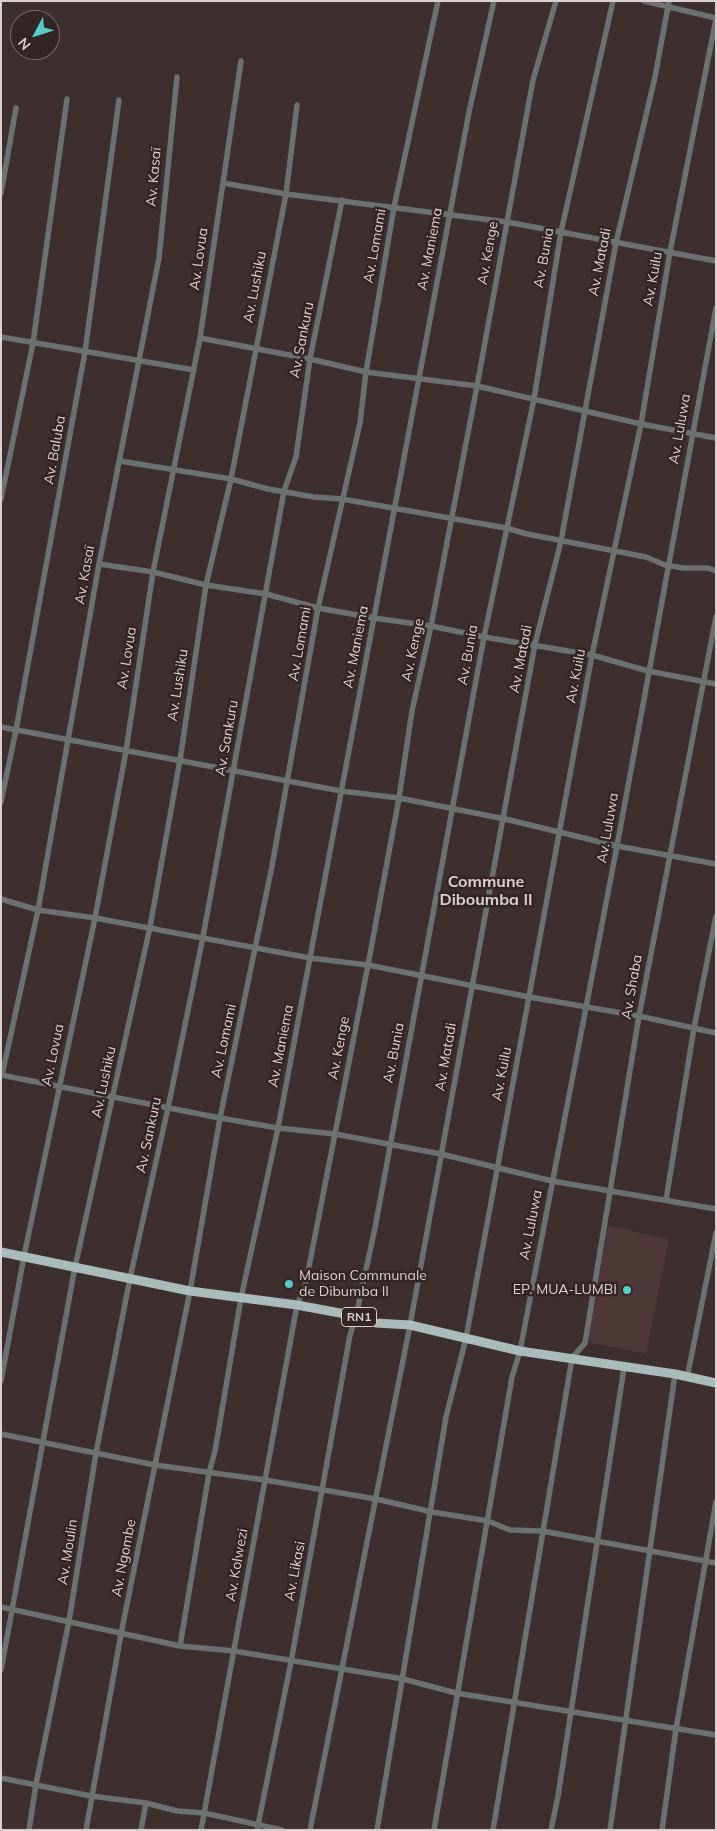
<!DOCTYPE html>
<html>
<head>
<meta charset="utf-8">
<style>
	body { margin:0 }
	#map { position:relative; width:717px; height:1831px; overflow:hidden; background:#3e2f2f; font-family:Mulish,sans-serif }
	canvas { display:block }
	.frame { position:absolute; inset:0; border:2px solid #dad0d0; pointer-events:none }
	.north { position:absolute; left:10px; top:10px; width:50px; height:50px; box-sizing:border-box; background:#342525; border:1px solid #766969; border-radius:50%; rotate:230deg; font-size:14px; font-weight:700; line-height:20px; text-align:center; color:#dad0d0 }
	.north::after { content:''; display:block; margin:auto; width:18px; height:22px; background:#54cdc6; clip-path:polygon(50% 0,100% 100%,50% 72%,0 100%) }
</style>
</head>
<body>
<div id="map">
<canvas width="717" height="1831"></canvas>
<div class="frame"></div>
<div class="north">N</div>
</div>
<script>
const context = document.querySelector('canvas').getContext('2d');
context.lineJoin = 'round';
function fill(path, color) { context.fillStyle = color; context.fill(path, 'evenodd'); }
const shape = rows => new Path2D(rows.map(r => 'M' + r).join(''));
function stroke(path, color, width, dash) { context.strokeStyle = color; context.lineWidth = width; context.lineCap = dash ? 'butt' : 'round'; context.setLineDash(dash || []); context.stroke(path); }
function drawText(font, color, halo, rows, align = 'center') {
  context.font = font + ' Mulish,sans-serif'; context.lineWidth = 5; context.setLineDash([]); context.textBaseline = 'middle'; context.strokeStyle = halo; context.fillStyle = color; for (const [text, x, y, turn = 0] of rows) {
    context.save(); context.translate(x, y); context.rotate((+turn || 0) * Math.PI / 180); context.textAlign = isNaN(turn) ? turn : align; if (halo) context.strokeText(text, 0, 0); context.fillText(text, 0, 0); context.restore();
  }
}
fill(shape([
	[608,1226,669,1239,646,1354,586,1342]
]), '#4d3737');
stroke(shape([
	[644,1,716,18],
	[223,183,286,194,507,222,716,261],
	[1,193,16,108],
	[1,337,194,370],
	[200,338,310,359,366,372,477,386,641,424,716,438],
	[120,461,231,479,268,489,314,497,342,499,506,528,527,534,646,557,665,565,683,568,708,568,716,571],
	[1,499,33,343,67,99],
	[99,564,153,572,206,585,266,594,318,608,374,618,431,626,484,637,592,655,648,671,716,684],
	[1,727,341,791,399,798,505,819,617,846,716,864],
	[1,802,16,730,85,352,119,100],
	[1,899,38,910,95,918,310,958,368,965,529,997,639,1016,716,1033],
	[1,1075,220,1118,278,1128,335,1134,441,1154,552,1181,716,1209],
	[2,1075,38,910,99,564,159,258,177,77],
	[666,1200,694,1028,716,916],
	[687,1378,716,1233],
	[1,1381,24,1256,95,918,126,751,153,572,200,338,241,61],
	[1,1434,155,1465,265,1480,376,1499,432,1512,488,1521,510,1530,542,1531,716,1563],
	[1,1607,180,1646,234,1651,403,1679,456,1693,716,1735],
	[180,1646,209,1473,215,1451,241,1298,278,1128,469,112,494,1],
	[1,1670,75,1267,150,927,180,760,206,585,231,479,286,194,297,105],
	[1,1778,91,1796,146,1803,177,1811,204,1813,282,1830],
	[29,1830,36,1784,69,1621,96,1453,130,1278,168,1108,203,937,284,491,296,457,310,359,342,200],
	[86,1830,121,1634,190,1291,220,1118,272,866,318,608,360,423,366,372,394,207,438,1],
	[141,1830,146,1803],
	[201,1830,297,1305,305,1287,368,965,399,798,412,711,431,626,477,386,533,80,556,1],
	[257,1830,291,1662,350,1335,356,1316,375,1228,484,637,534,399,561,232,613,1],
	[310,1830,410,1325,535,644,561,541,616,243,655,77,669,1],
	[377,1830,446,1417,466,1338,592,655,641,424,670,252,716,19],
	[434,1830,512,1377,520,1351,617,846,716,308],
	[493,1830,572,1358,585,1343,639,1016,716,617],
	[551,1830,558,1796,624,1368],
	[610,1830,675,1374],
	[662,1830,676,1729,716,1502]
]), '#6a7271', 5.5);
stroke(shape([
	[1,1252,190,1291,297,1305,356,1316,376,1323,410,1325,520,1351,675,1374,716,1383]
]), '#aabcba', 9);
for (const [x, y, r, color] of [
	[289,1284,5,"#54cdc6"],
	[627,1290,5,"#54cdc6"]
]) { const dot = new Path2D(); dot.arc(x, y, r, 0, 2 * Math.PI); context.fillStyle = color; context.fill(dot); stroke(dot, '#342525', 2); }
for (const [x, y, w] of [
	[359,1317,35]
]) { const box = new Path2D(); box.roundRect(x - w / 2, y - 9.5, w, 19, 4); context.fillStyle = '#342525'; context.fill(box); stroke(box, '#dad0d0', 1); }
drawText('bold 12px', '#dad0d0', null, [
	["RN1",359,1317]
]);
drawText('14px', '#dad0d0', '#342525', [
	["Av. Kasaï",154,177,-85],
	["Av. Lomami",375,246,-80],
	["Av. Maniema",430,249,-79],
	["Av. Kenge",488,253,-80],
	["Av. Bunia",544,258,-80],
	["Av. Lovua",199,259,-82],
	["Av. Matadi",600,262,-79],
	["Av. Kuilu",653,279,-80],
	["Av. Lushiku",255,287,-79],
	["Av. Sankuru",302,340,-79],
	["Av. Luluwa",680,429,-80],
	["Av. Baluba",55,450,-80],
	["Av. Kasaï",85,575,-80],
	["Av. Lomami",300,644,-80],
	["Av. Maniema",356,647,-79],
	["Av. Kenge",413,650,-78],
	["Av. Bunia",468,655,-80],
	["Av. Lovua",127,658,-81],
	["Av. Matadi",521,659,-79],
	["Av. Kuilu",576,676,-79],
	["Av. Lushiku",178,685,-81],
	["Av. Sankuru",227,738,-80],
	["Av. Luluwa",608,828,-80],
	["Av. Shaba",632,987,-80],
	["Av. Lomami",224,1041,-78],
	["Av. Maniema",281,1046,-79],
	["Av. Kenge",339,1048,-79],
	["Av. Bunia",394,1053,-79],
	["Av. Lovua",53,1055,-78],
	["Av. Matadi",446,1057,-80],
	["Av. Kuilu",502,1074,-79],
	["Av. Lushiku",104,1082,-78],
	["Av. Sankuru",149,1135,-78],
	["Av. Luluwa",531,1225,-79],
	["Av. Moulin",68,1552,-81],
	["Av. Ngombe",124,1558,-79],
	["Av. Kolwezi",237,1565,-80],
	["Av. Likasi",295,1571,-79]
]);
drawText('14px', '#dad0d0', '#342525', [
	["Maison Communale",299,1276],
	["de Dibumba II",299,1292],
	["EP. MUA-LUMBI",617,1290,"right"]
], 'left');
drawText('bold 16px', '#dad0d0', '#342525', [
	["Commune",486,882],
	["Diboumba II",486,900]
]);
</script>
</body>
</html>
